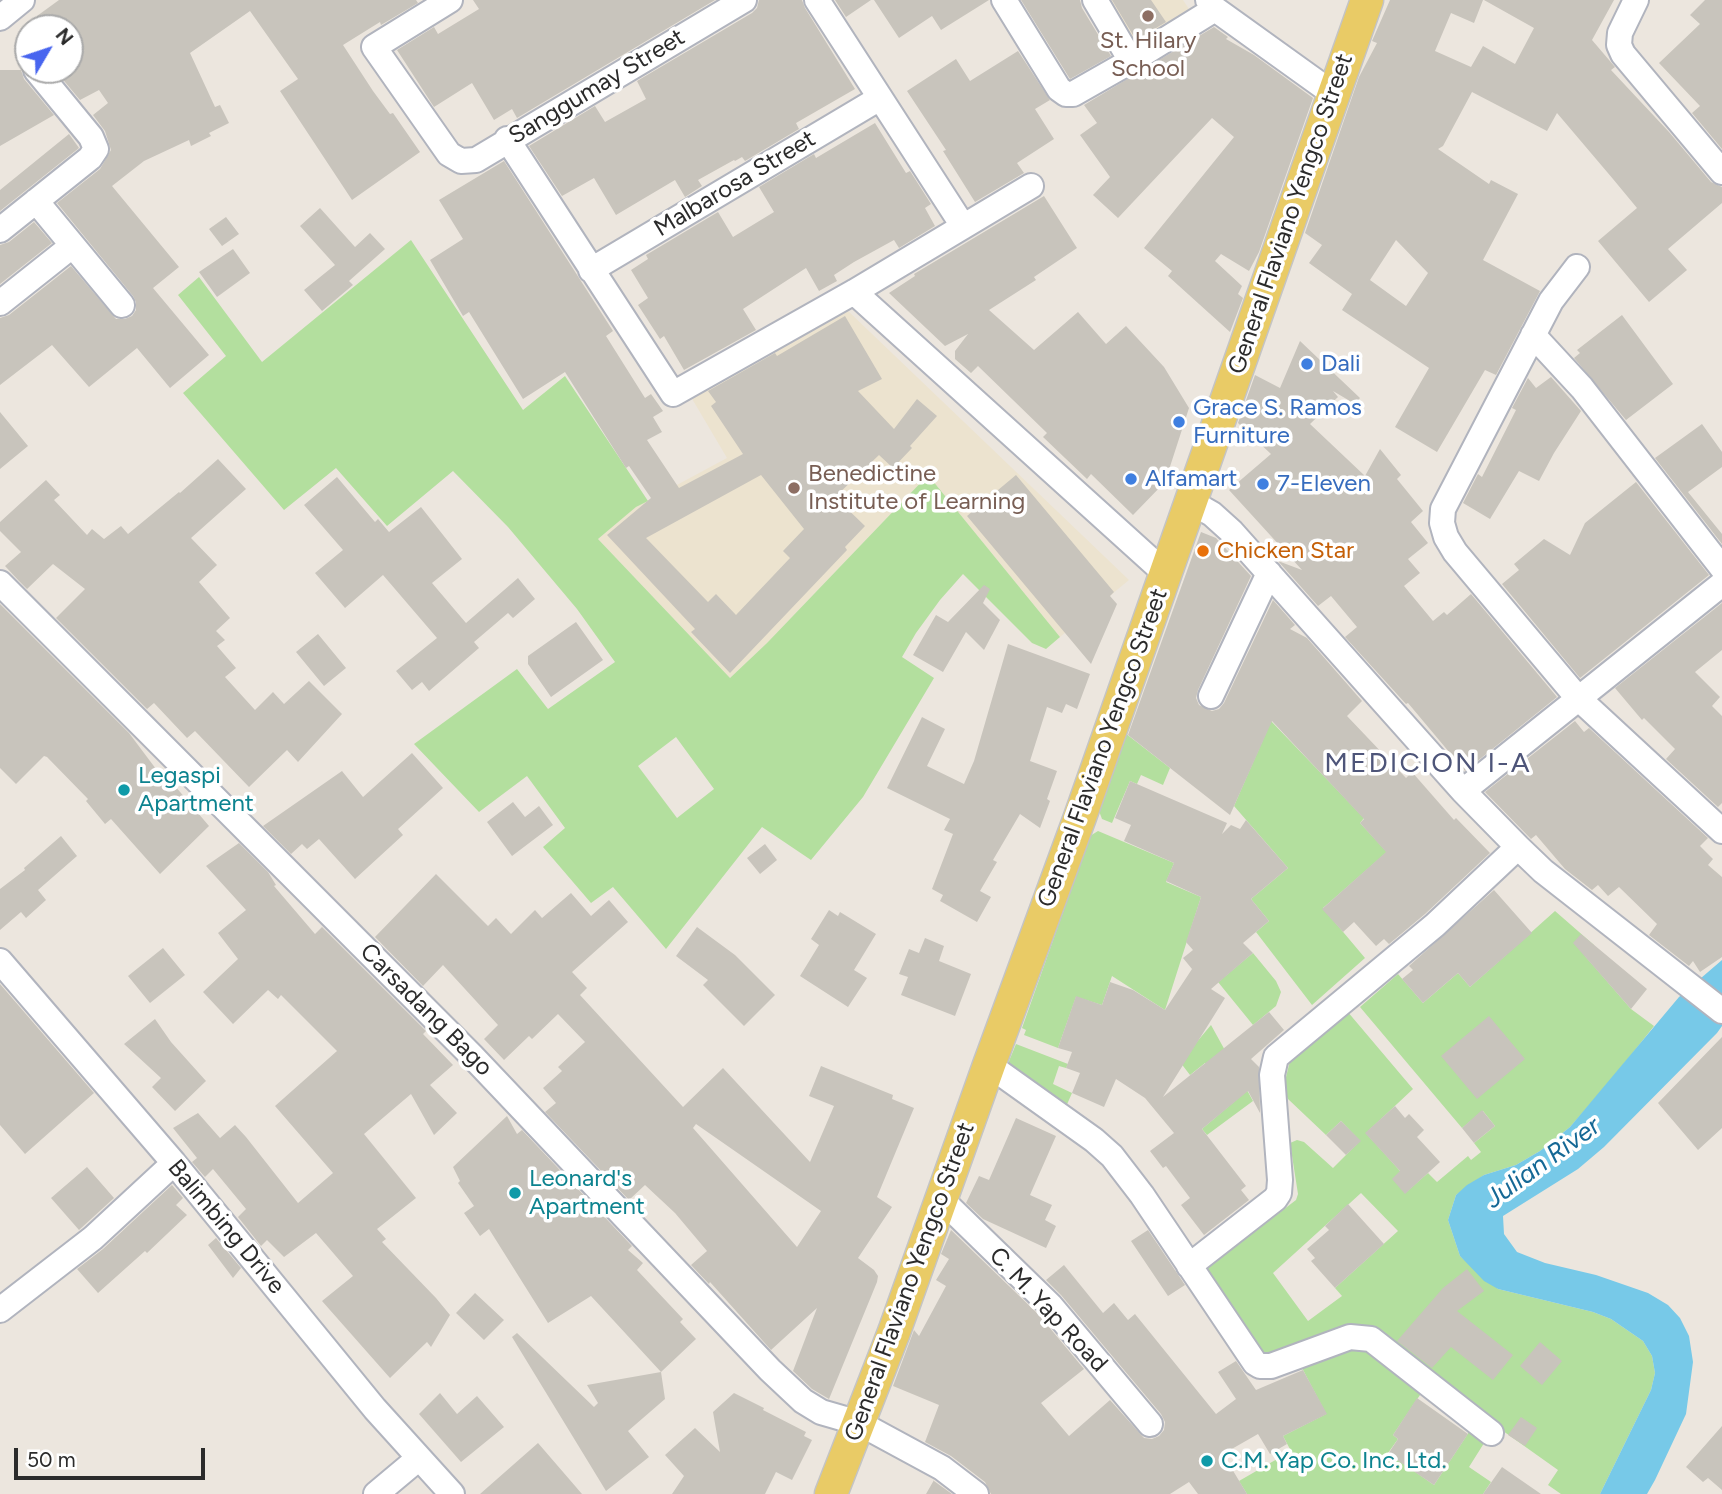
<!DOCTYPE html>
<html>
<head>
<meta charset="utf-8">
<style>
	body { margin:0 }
	#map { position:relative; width:1722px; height:1494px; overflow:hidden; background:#ece6de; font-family:Figtree,sans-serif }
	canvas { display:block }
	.north { position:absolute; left:14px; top:14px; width:70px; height:70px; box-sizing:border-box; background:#fff; border:2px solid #aaa; border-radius:50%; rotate:51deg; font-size:19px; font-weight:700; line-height:28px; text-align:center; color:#2b2b2b }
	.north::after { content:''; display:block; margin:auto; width:24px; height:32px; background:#4865ef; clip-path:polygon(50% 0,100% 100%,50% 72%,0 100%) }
	.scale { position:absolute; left:14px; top:1448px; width:191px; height:32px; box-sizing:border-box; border:4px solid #2b2b2b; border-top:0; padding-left:9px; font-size:21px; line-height:24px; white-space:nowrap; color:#2b2b2b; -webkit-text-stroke:5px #fff; paint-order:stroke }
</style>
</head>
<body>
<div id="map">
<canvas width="1722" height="1494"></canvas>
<div class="north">N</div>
<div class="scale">50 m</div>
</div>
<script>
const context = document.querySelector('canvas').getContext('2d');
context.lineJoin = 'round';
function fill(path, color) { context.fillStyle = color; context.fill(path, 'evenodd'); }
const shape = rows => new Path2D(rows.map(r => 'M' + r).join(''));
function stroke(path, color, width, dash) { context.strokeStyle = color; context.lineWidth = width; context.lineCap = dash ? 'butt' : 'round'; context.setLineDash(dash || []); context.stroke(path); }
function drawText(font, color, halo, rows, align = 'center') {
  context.font = font + ' Figtree,sans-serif'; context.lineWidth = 7; context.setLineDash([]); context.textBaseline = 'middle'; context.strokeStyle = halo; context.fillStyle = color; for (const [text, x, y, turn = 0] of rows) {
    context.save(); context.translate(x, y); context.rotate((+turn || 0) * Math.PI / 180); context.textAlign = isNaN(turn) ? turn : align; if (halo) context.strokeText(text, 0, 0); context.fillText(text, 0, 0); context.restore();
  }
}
fill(shape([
	[1108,0,1183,0,1189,9,1136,43],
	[847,310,1129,580,1060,637,928,475,767,643,730,678,598,539,636,507,727,458,691,397]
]), '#ece3cf');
fill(shape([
	[411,240,523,410,565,376,648,501,636,507,598,539,730,678,767,643,928,475,1060,637,1046,649,1032,643,963,574,940,600,916,633,902,657,934,678,863,797,811,860,762,827,666,949,613,887,591,903,543,847,565,828,527,776,479,812,414,744,517,669,548,709,615,662,577,609,508,527,453,471,387,526,336,468,284,510,183,393,226,356,178,295,199,277,262,362],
	[676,737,714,789,677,818,638,766],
	[1271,721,1364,818,1360,823,1387,852,1323,908,1365,958,1312,1005,1256,932,1269,921,1251,899,1288,868,1234,806],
	[1125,733,1170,768,1163,785,1141,775,1137,784,1130,781,1112,823,1102,819,1099,811],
	[1098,831,1174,863,1166,882,1201,897,1165,1010,1112,976,1102,1005,1076,997,1058,1048,1024,1035,1026,1030,1022,1028,1090,836],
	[1555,911,1594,945,1585,956,1631,1009,1654,1026,1612,1079,1570,1127,1540,1151,1516,1165,1484,1175,1456,1195,1448,1220,1460,1256,1498,1289,1593,1312,1611,1319,1643,1341,1652,1356,1655,1373,1651,1390,1600,1494,1561,1494,1548,1485,1558,1470,1458,1399,1346,1327,1318,1335,1264,1356,1206,1269,1296,1200,1298,1194,1290,1143,1297,1140,1304,1142,1333,1168,1360,1141,1341,1121,1326,1135,1288,1099,1283,1089,1290,1061,1347,1011,1413,1089,1366,1133,1400,1171,1405,1193,1428,1173,1437,1182,1468,1156,1471,1160,1481,1152,1474,1143,1495,1126,1483,1111,1462,1128,1360,1007,1398,974,1423,1003,1458,973,1470,987],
	[1361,1193,1398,1231,1335,1288,1342,1296,1308,1321,1273,1273],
	[1253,953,1276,981,1281,992,1276,1006,1253,1025,1218,982],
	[1211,1025,1253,1101,1207,1135,1202,1129,1236,1100,1205,1063,1190,1075,1180,1062],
	[1016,1044,1068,1064,1066,1068,1059,1066,1053,1084,1072,1093,1065,1109,1007,1066],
	[1353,1349,1368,1351,1422,1392,1393,1435,1398,1439,1388,1453,1434,1485,1471,1429,1486,1440,1469,1467,1491,1482,1483,1494,1247,1494,1239,1481,1291,1451,1283,1436,1326,1414,1301,1366]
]), '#b3df9e');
fill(shape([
	[1722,960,1722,1026,1717,1033,1604,1147,1578,1169,1503,1216,1504,1234,1517,1252,1545,1263,1596,1275,1648,1293,1668,1305,1680,1318,1689,1336,1693,1362,1686,1414,1655,1480,1647,1494,1600,1494,1651,1390,1655,1373,1652,1356,1643,1341,1611,1319,1593,1312,1498,1289,1484,1281,1460,1256,1448,1220,1456,1195,1467,1185,1484,1175,1516,1165,1540,1151,1570,1127,1679,997]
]), '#77c9e8');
fill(shape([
	[59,0,416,0,418,3,381,25,380,22,343,45,373,91,390,114,393,113,420,152,352,200,280,91,298,79,250,11,190,53,215,107,220,105,229,123,209,133,211,136,191,146,189,140,144,161,112,186,179,267,153,288,209,355,170,388,137,348,89,387,52,345,0,385,0,318,9,315,71,266,116,319,125,319,132,316,136,310,136,302,133,296,57,203,100,169,111,150,105,131,93,115,108,103,99,90,80,100,55,70,70,70,70,28,46,28,37,16],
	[473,0,715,0,517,118,512,109,494,120,472,83,434,107,397,50,434,27,438,34,479,9],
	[759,0,802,0,805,8,855,89,796,123,799,129,745,161,742,157,735,161,734,160,698,180,702,186,685,197,675,180,616,215,594,178,562,196,529,146,595,106,605,122,646,99,637,81,752,13,757,8],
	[835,0,871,0,846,17],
	[874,0,989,0,941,30,932,16,899,38],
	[1021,0,1080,0,1082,8,1111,56,1070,79],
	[1112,0,1151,0,1166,22,1136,40],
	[1390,0,1483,0,1474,23,1451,13,1435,51,1471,67,1483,46,1515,64,1534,28,1484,0,1614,0,1592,40,1615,67,1611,70,1669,132,1711,182,1722,187,1722,203,1668,249,1687,270,1649,302,1598,241,1637,208,1613,179,1557,113,1547,131,1472,92,1443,146,1438,149,1489,184,1491,180,1518,194,1483,260,1540,291,1496,375,1485,370,1437,452,1395,427,1429,368,1342,310,1352,294,1309,263,1322,245,1305,233,1359,77,1377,43,1372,41],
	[1396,240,1428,273,1406,306,1370,280],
	[1705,0,1722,0,1722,149,1692,113,1700,106,1659,63,1700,24,1690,15],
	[1214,27,1228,37,1226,39,1254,55,1313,98,1259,252,1249,271,1221,254,1215,261,1242,286,1238,294,1243,298,1230,332,1168,276,1172,271,1144,248,1234,137,1212,118,1118,218,1093,195,1110,177,1080,135,1097,123,1084,105],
	[1018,51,1050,100,1035,109,1054,139,1017,163,1024,173,975,202,943,151,946,150,907,91,956,59,970,81],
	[0,70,21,70,24,79,54,115,0,146],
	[875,123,906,173,910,171,931,204,925,208,935,226,899,248,894,240,854,262,834,275,837,281,819,291,806,268,743,309,756,330,684,370,664,336,660,339,638,305,648,298,631,270,648,259,646,255,718,212,733,237,774,212,759,187,814,154,816,158],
	[69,134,79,148,0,211,0,190],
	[504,161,613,331,606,336,645,398,651,394,663,411,653,417,662,432,647,440,679,488,743,454,711,406,716,402,708,391,775,353,777,356,845,316,882,379,858,391,894,429,917,399,937,416,910,446,912,448,893,468,879,455,835,497,865,526,845,547,847,550,730,673,691,632,695,629,607,535,651,498,629,466,626,468,565,372,523,399,469,312,463,316,430,260,463,239,439,200],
	[761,475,804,529,783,551,790,558,736,615,716,594,708,602,646,538],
	[1044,196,1077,248,1034,277,1036,280,989,310,1034,350,1078,312,1106,344,1126,326,1164,367,1189,408,1165,482,1133,515,1091,474,1087,479,1043,437,1047,433,978,366,971,373,955,359,955,351,968,334,945,346,889,293,915,276,914,274],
	[320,208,355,247,370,233,385,249,349,281,353,285,322,311,304,290,335,265,300,226],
	[226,217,239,234,222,246,209,229],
	[34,222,52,243,0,284,0,245,9,242],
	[233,249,250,273,217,297,199,272],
	[1622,315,1673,384,1626,420,1574,358,1580,353,1577,350],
	[1300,341,1360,398,1355,404,1333,391,1338,397,1310,424,1365,476,1380,449,1401,475,1397,479,1423,511,1411,522,1428,543,1408,559,1420,573,1404,586,1433,621,1444,612,1447,615,1471,594,1557,697,1465,771,1408,703,1406,704,1345,637,1357,627,1331,596,1318,606,1278,561,1302,570,1229,490,1271,454,1238,423,1255,375,1280,388],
	[1551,377,1581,411,1554,453,1539,481,1519,471,1490,519,1463,503,1478,474,1482,477,1516,410,1512,408,1528,378,1536,388],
	[0,412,28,446,0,469],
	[1702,424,1722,452,1722,467,1688,492,1722,534,1722,544,1655,458],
	[218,459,246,489,191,538,217,565,199,582,230,618,216,631,225,640,217,646,236,668,225,677,255,710,273,692,284,704,309,681,342,714,298,762,287,750,249,787,195,731,187,738,154,703,147,709,56,618,85,589,53,564,27,589,19,581,5,566,21,552,0,531,0,522,46,480,60,495,54,500,87,535,92,529,104,539,121,526,128,534,179,492,180,493],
	[1016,475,1114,592,1110,596,1117,604,1091,664,967,516],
	[337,477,375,522,378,519,389,532,421,507,462,559,432,583,466,623,518,578,535,599,513,618,508,613,474,642,479,648,429,691,422,682,412,690,396,671,437,638,383,575,345,608,315,573,343,550,304,505],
	[1636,482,1709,575,1580,678,1502,584,1519,570,1514,564,1544,539,1570,555,1585,523],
	[1201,532,1216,538,1251,576,1198,690,1196,698,1199,705,1212,711,1219,709,1224,703,1273,600,1295,625,1290,629,1307,638,1362,701,1347,716,1406,778,1412,772,1454,820,1456,818,1490,853,1425,914,1389,944,1384,939,1376,946,1354,922,1343,932,1322,909,1386,852,1360,823,1364,819,1272,721,1230,815,1128,735],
	[984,585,990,589,983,603,1000,620,984,650,966,632,943,672,913,655,936,615,948,622],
	[1722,603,1722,650,1695,672,1720,697,1712,706,1722,716,1722,803,1718,807,1666,759,1675,749,1644,718,1642,720,1615,688],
	[0,604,129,733,171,789,175,786,209,826,160,874,111,819,105,824,86,801,88,799,47,757,44,756,16,784,0,768],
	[576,622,603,660,551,697,528,664,528,656],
	[318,634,346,668,324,686,296,652],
	[1008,644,1090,674,1077,709,1066,704,1062,713,1047,707,1030,761,1057,771,1047,799,1050,801,1040,828,1020,814,993,860,997,862,980,891,991,897,977,922,940,901,943,895,932,889,953,834,944,830,950,819,887,788,922,717,945,729,927,766,964,784,974,761],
	[1575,721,1584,732,1589,728,1708,838,1700,846,1713,859,1708,865,1722,877,1722,957,1700,972,1693,961,1689,966,1649,935,1657,924,1619,887,1608,896,1598,885,1592,890,1565,869,1536,835,1531,839,1485,792],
	[412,753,443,788,398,829,403,835,355,879,319,839,307,849,302,844,291,854,263,826,342,771,363,797],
	[1130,781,1227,823,1222,834,1231,825,1240,829,1246,820,1288,868,1251,899,1269,921,1243,943,1253,953,1211,989,1225,998,1163,1097,1269,1012,1284,1030,1251,1059,1259,1067,1260,1113,1248,1091,1202,1129,1246,1186,1241,1190,1249,1200,1204,1235,1181,1205,1190,1198,1166,1166,1163,1168,1150,1151,1174,1133,1145,1098,1116,1079,1104,1107,1072,1093,1080,1073,1066,1068,1072,1052,1058,1048,1076,996,1102,1005,1110,982,1133,990,1165,1010,1192,969,1183,958,1193,950,1186,942,1201,897,1166,881,1174,863,1124,841,1131,825,1115,818],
	[513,802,525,817,539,806,553,825,512,856,487,822],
	[61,836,77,856,38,890,46,900,26,918,21,912,0,930,0,889,25,870,24,868],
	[239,843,268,872,276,885,274,886,315,934,322,927,426,1031,423,1034,453,1065,430,1085,457,1113,434,1135,411,1094,364,1134,416,1198,377,1229,386,1239,382,1242,436,1298,450,1315,431,1347,427,1342,390,1378,322,1301,353,1276,316,1233,284,1257,267,1240,261,1246,238,1217,246,1209,213,1169,205,1177,192,1162,197,1158,173,1128,198,1113,220,1138,235,1125,246,1137,235,1148,246,1137,298,1203,333,1173,275,1106,337,1051,281,995,278,999,268,990,233,1024,203,992,238,959,218,933,246,910,206,866],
	[765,844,777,860,760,874,747,858],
	[436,874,488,926,496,918,511,934,535,910,542,918,571,893,591,916,609,900,628,922,572,972,587,988,580,995,683,1107,723,1068,810,1162,834,1106,809,1096,821,1066,893,1095,892,1099,914,1108,877,1197,892,1207,858,1258,874,1270,878,1276,877,1282,829,1399,812,1389,793,1371,817,1308,771,1350,710,1282,709,1284,691,1265,707,1251,675,1213,645,1185,629,1200,545,1112,556,1103,543,1088,562,1071,558,1067,585,1042,558,1014,532,1039,529,1036,504,1060,484,1039,498,1025,443,965,423,986,375,937],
	[696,1124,821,1211,797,1247,693,1128],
	[1494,890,1532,933,1470,987,1458,973,1423,1003,1402,979,1413,970,1409,966],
	[829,910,838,916,840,912,876,934,854,970,867,978,848,1007,800,976,819,945,811,939],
	[697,927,735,955,775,995,744,1026,703,985,708,980,676,956],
	[1581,934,1647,989,1631,1009,1573,943],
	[925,938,944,946,939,961,971,974,955,1016,901,995,908,977,899,974,909,949,919,953],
	[163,948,185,975,150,1003,128,976],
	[0,984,94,1093,25,1154,0,1125],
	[1489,1016,1525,1059,1477,1099,1441,1056],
	[155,1019,171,1042,206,1081,175,1111,152,1087,161,1078,124,1044],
	[1722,1037,1722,1128,1698,1150,1658,1103],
	[1395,1106,1405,1118,1409,1114,1424,1130,1417,1137,1440,1162,1405,1194,1392,1179,1400,1171,1365,1133],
	[1482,1110,1495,1126,1474,1143,1462,1128],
	[507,1116,517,1134,522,1130,632,1246,628,1250,643,1263,637,1270,683,1319,680,1322,696,1339,661,1372,591,1296,548,1323,489,1229,480,1236,464,1213,474,1206,458,1183,460,1181,453,1167],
	[1016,1118,1056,1136,1030,1195,1052,1205,1045,1220,1056,1226,1046,1248,983,1219,966,1203,979,1176,989,1180],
	[1341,1121,1361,1141,1346,1155,1326,1135],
	[87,1167,114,1198,79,1230,51,1198],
	[172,1185,183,1198,176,1205,187,1215,147,1253,145,1251,98,1293,77,1269,103,1249],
	[1348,1204,1384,1244,1335,1288,1311,1261,1315,1258,1307,1249,1329,1230,1325,1226],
	[951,1230,1039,1315,1084,1369,1041,1403,1069,1436,1110,1400,1144,1438,1152,1439,1159,1436,1164,1430,1165,1422,1161,1414,1061,1295,1046,1280,1064,1265,1103,1313,1114,1303,1128,1320,1135,1314,1216,1414,1236,1399,1218,1372,1236,1361,1256,1390,1303,1370,1327,1414,1283,1436,1287,1444,1270,1454,1258,1434,1223,1454,1247,1494,1198,1494,1189,1482,1170,1494,991,1494,985,1482,951,1456,925,1442,939,1405,893,1386,914,1330,919,1336,946,1286,936,1280,949,1259,941,1254],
	[1148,1230,1185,1285,1168,1296,1131,1241],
	[216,1238,241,1268,233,1278,208,1245],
	[1467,1269,1484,1291,1457,1311,1513,1355,1493,1380,1451,1347,1432,1368,1397,1341,1443,1288],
	[475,1293,504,1320,484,1340,456,1313],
	[517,1333,594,1407,598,1403,587,1385,661,1372,665,1399,628,1431,649,1457,606,1491,512,1337],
	[1540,1342,1562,1361,1542,1385,1520,1366],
	[440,1393,457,1414,477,1396,504,1427,461,1462,419,1414],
	[734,1393,764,1408,763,1410,806,1432,804,1436,812,1440,792,1480,776,1472,765,1494,672,1494,684,1476,665,1455,695,1428,720,1452,713,1412],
	[1417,1398,1468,1434,1434,1485,1388,1454,1398,1439,1393,1435],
	[1521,1417,1537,1428,1525,1446,1508,1435],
	[1722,1426,1722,1490,1708,1478,1703,1482,1686,1467],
	[538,1443,582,1494,480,1494],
	[1502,1467,1541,1494,1483,1494],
	[934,1480,934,1481,952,1494,926,1494]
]), '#c8c4bc');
const minor = shape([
	[450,0,374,47,449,154,461,161,476,160,744,0],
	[817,0,963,226],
	[1004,0,1059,89,1066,94,1073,94,1131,61,1215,9],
	[1095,0,1131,61],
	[1208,0,1215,9,1332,93],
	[1636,0,1620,33,1619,45,1623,54,1722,172],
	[0,18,22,0],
	[507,139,673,394,854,292,1031,186],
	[36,201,122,305],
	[0,230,90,158,96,149,91,137,36,70],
	[1577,267,1551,301,1443,509,1442,523,1446,537,1455,552,1577,697,1722,831],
	[591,270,880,98],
	[854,292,1165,573],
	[0,303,72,246],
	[1533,335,1582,388,1722,568],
	[1191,502,1212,514,1232,532,1463,791,1518,847,1543,871,1722,1011],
	[0,583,472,1056,770,1370,803,1401,821,1412,859,1423,942,1468,976,1494],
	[1211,696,1269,573],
	[1463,791,1722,584],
	[0,961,174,1163,375,1409,452,1494],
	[989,1065,1094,1140,1112,1156,1142,1195,1255,1363,1260,1366,1271,1366,1350,1337,1371,1339,1491,1433],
	[942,1200,1050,1305,1150,1424],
	[1189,1266,1275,1199,1279,1193,1280,1180,1272,1075,1276,1057,1435,925,1518,847],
	[0,1310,93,1238,174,1163],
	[376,1494,419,1458]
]);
const major = shape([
	[831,1494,894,1332,989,1065,1080,817,1367,0]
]);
stroke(minor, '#b1b4be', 28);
stroke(major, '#c4c4c4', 35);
stroke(minor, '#fff', 24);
stroke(major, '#e9cb66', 32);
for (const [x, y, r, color] of [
	[1148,16,7,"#8d6e63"],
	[1307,364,7,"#3f7fe0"],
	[1179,422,7,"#3f7fe0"],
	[1131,479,7,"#3f7fe0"],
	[1263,484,7,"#3f7fe0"],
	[794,488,7,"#8d6e63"],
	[1203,551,7,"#e8710a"],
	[124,790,7,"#0f9aa8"],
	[515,1193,7,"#0f9aa8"],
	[1207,1461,7,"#0f9aa8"]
]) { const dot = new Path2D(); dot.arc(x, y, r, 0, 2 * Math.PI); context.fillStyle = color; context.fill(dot); stroke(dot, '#fff', 2.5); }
drawText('24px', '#785e54', '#fff', [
	["St. Hilary",1148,41],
	["School",1148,69],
	["Benedictine",808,474,"left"],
	["Institute of Learning",808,502,"left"]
]);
drawText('24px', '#2b2b2b', '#fff', [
	["Sanggumay Street",597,87,-31],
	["Malbarosa Street",735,184,-31],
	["General Flaviano Yengco Street",1291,214,-71],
	["General Flaviano Yengco Street",1103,748,-70],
	["Carsadang Bago",426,1010,45],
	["Balimbing Drive",226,1227,50],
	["General Flaviano Yengco Street",910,1282,-70],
	["C. M. Yap Road",1048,1310,47]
]);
drawText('24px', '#366cbe', '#fff', [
	["Dali",1321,364],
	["Grace S. Ramos",1193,408],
	["Furniture",1193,436],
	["Alfamart",1145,479],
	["7-Eleven",1277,484]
], 'left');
drawText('24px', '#c56008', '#fff', [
	["Chicken Star",1217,551]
], 'left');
drawText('24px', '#0d838f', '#fff', [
	["Legaspi",138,776],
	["Apartment",138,804],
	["Leonard's",529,1179],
	["Apartment",529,1207],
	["C.M. Yap Co. Inc. Ltd.",1221,1461]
], 'left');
drawText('italic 26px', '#156895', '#fff', [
	["Julian River",1543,1163,-36]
]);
context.letterSpacing = '2px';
drawText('28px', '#4e5579', '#fff', [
	["MEDICION I-A",1428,764]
]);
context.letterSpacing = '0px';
</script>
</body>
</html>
